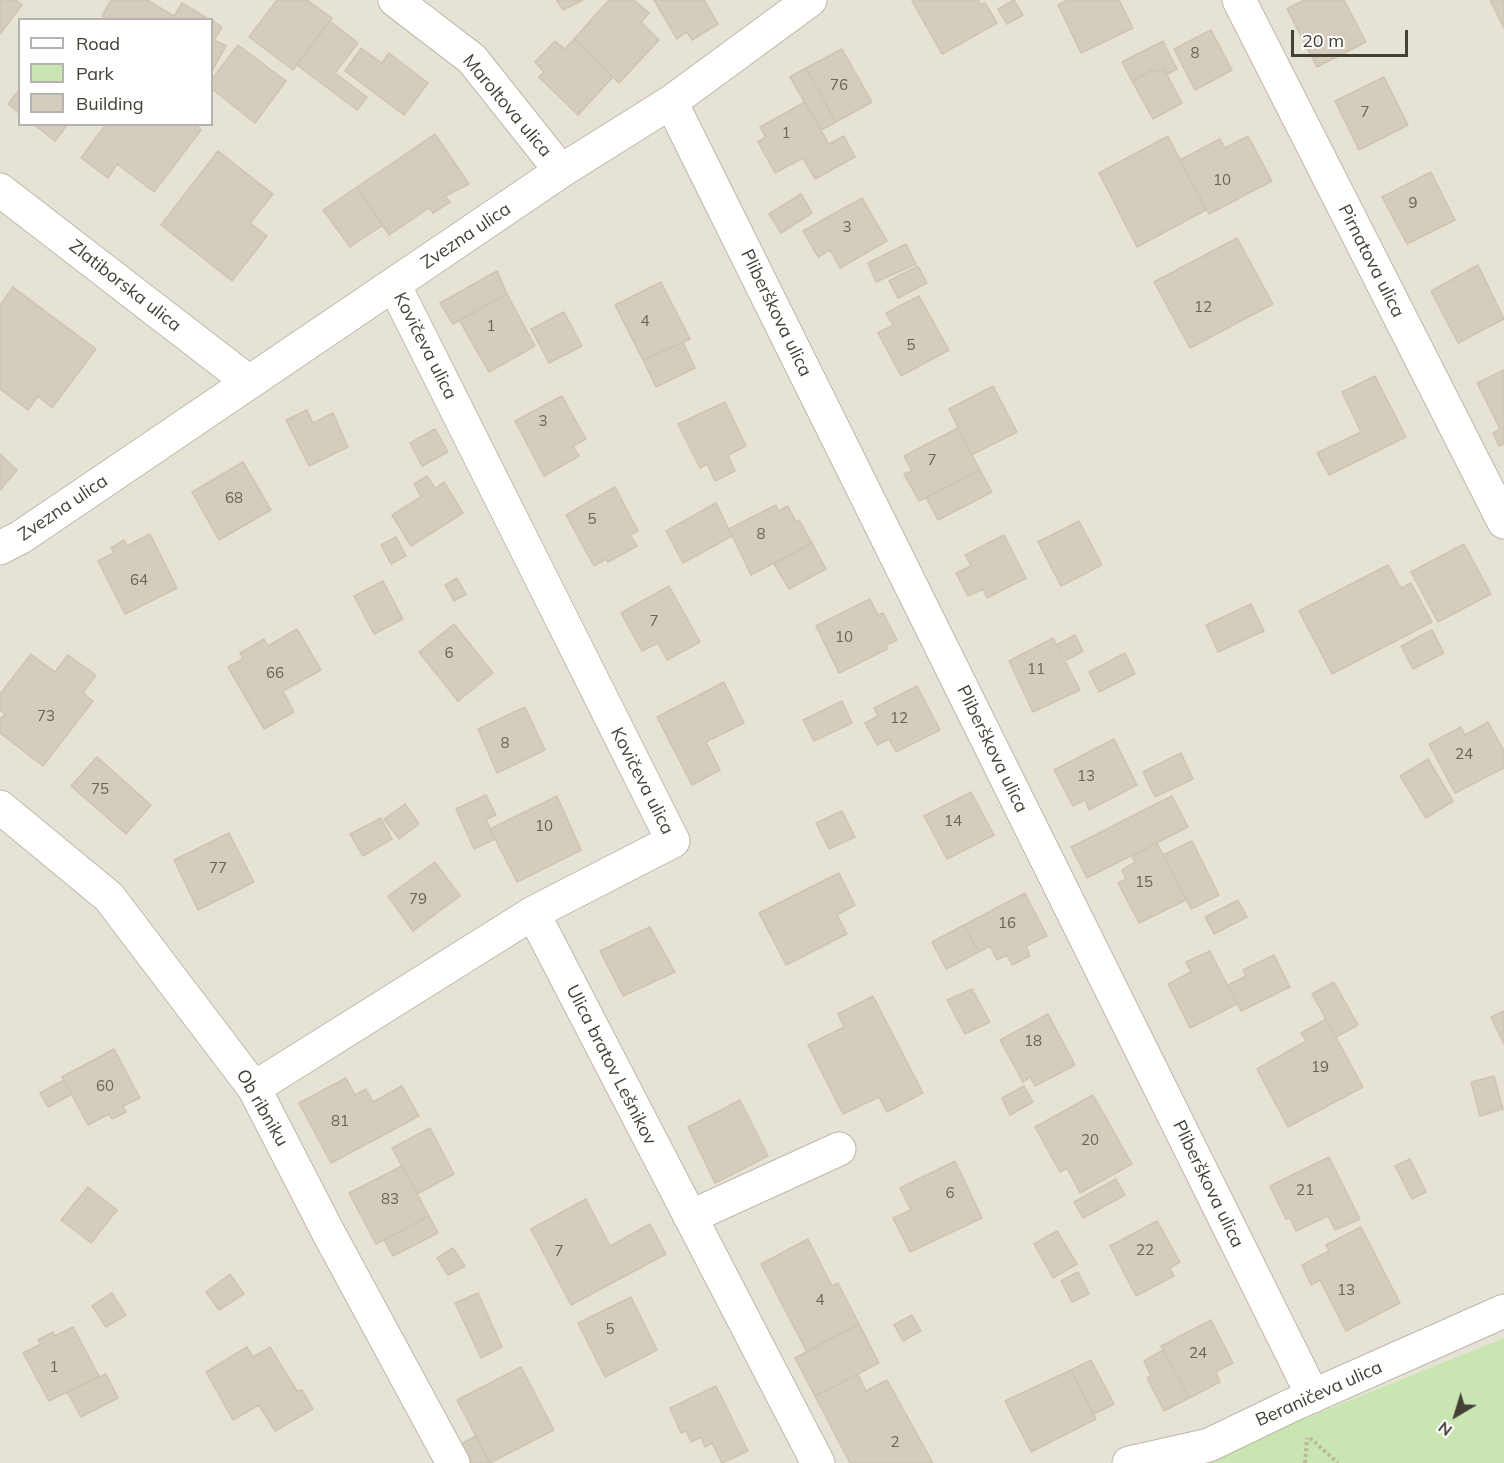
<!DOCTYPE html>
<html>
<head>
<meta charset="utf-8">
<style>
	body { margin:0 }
	#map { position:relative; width:1504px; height:1463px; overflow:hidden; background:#f2f0e6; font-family:Mulish,sans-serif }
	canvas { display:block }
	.legend { position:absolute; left:18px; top:18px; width:195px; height:108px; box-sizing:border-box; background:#fff; border:2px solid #b5b3af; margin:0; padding:8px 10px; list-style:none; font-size:18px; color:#454036 }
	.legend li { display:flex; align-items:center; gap:12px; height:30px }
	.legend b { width:30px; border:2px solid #b5b3af }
	.north { position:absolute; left:1426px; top:1385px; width:60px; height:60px; -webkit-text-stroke:4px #fff; paint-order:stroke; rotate:218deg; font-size:16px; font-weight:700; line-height:24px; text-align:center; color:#454036 }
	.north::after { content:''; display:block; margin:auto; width:21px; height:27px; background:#454036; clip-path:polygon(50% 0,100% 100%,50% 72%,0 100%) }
	.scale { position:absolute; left:1291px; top:30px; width:117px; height:27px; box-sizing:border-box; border:3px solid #454036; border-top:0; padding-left:8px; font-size:18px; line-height:21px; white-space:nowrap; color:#454036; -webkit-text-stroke:4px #fff; paint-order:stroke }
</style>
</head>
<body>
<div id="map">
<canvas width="1504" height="1463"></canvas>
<ul class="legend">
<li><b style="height:8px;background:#fff"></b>Road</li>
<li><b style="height:16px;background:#c9e5b1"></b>Park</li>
<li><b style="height:16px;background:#d4ccbc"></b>Building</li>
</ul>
<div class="north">N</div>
<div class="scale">20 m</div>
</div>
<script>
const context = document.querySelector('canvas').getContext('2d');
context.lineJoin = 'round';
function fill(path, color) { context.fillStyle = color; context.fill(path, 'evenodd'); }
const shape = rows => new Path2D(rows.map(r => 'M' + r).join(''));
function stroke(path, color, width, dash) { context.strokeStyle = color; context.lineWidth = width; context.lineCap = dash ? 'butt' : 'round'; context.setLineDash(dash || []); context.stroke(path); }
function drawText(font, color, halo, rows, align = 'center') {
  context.font = font + ' Mulish,sans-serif'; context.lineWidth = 4.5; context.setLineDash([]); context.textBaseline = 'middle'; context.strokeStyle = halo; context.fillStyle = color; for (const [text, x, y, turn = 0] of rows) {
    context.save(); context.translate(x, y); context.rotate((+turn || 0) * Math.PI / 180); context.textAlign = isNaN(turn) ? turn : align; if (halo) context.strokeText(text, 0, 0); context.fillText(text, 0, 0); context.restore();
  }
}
fill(shape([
	[0,0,1504,0,1504,1338,1194,1463,0,1463],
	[20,20,212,20,212,124,20,124]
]), '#e6e2d5');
fill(shape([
	[1504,1338,1504,1463,1194,1463]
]), '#c9e5b1');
const building = shape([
	[0,0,16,0,22,5,0,34,0,0],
	[111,0,147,0,174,16,182,3,210,20,107,20,102,16,111,0],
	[277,0,307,0,332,18,293,70,249,37,277,0],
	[557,0,583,0,563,10,557,0],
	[609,0,634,0,649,13,641,22,659,40,619,83,574,39,609,0],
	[654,0,704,0,718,24,692,40,687,32,677,39,654,0],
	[914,0,978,0,981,5,985,3,997,23,942,54,912,1,914,0],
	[1014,0,1023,15,1007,24,998,9,1014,0],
	[1067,0,1119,0,1133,28,1081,53,1058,5,1067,0],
	[1304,0,1344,0,1366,42,1317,67,1287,9,1304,0],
	[1490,0,1504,0,1504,28,1490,0],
	[212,20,222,27,214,40,226,46,212,71,212,20],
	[330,21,358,43,335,73,367,97,357,110,297,65,330,21],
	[1211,30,1232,70,1195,90,1174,49,1211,30],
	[574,39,613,77,578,115,539,77,544,72,535,62,555,41,565,49,574,39],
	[1163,41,1177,69,1166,75,1164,69,1158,72,1153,70,1132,81,1122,62,1163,41],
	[238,45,286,81,255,123,212,89,212,79,238,45],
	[361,48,382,63,389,53,428,83,404,115,345,71,361,48],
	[842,49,872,102,836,122,806,68,842,49],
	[806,68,836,122,821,130,790,77,806,68],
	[1164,69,1182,103,1153,119,1132,81,1153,70,1158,72,1164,69],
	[1384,77,1408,125,1359,150,1335,101,1384,77],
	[20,89,20,114,8,104,20,89],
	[805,102,829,144,844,136,855,157,815,179,803,158,775,173,758,142,766,137,760,127,805,102],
	[33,124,68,124,55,141,33,124],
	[106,124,195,124,201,130,154,192,117,164,108,178,81,158,106,124],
	[435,134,469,184,445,196,450,202,433,213,429,208,389,235,357,187,435,134],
	[1168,136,1206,210,1137,247,1099,173,1168,136],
	[1248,136,1272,181,1209,214,1180,160,1220,139,1225,148,1248,136],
	[218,151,273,194,250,223,267,236,232,281,161,225,218,151],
	[1431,172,1455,220,1407,244,1382,197,1431,172],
	[357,187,383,225,350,247,323,210,357,187],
	[801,194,812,213,781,233,769,214,801,194],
	[862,198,887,241,840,268,830,250,818,257,803,231,862,198],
	[1237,238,1273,304,1190,348,1154,282,1237,238],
	[906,244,916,264,876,282,868,263,906,244],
	[1478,265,1504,319,1458,343,1431,291,1478,265],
	[918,266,927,283,898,298,889,281,918,266],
	[497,271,507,294,453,324,440,303,497,271],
	[661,282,690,339,643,360,615,305,661,282],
	[13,287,96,349,52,408,38,396,28,410,0,389,0,305,13,287],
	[507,294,535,346,489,372,459,320,507,294],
	[919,296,949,350,901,376,878,333,893,325,886,313,919,296],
	[564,312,582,346,549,363,531,329,564,312],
	[683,342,695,368,656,387,643,360,683,342],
	[1504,370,1504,444,1499,446,1493,433,1500,429,1477,383,1504,370],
	[1375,376,1406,437,1329,475,1317,453,1361,432,1342,392,1375,376],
	[993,386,1017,432,971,455,949,409,993,386],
	[562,396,586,439,573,446,579,456,544,476,515,421,562,396],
	[725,402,746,446,728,455,735,471,715,481,707,464,700,468,678,424,725,402],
	[307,410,313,423,333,413,348,447,309,466,286,420,307,410],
	[958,428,980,470,919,501,904,474,912,471,904,456,958,428],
	[435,429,448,452,422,466,410,443,435,429],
	[0,454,17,470,0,490,0,454],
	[243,462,271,510,219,540,192,492,243,462],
	[980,470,992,492,938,520,926,498,980,470],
	[427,476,435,488,444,482,463,513,411,546,392,515,421,497,414,484,427,476],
	[615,487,638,531,630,535,637,546,608,562,606,559,594,566,566,515,615,487],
	[716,503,732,536,683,563,666,531,716,503],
	[776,505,778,511,788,506,796,522,799,520,812,543,751,575,729,529,776,505],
	[1079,521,1102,565,1061,586,1038,542,1079,521],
	[150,534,177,588,125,614,98,561,114,553,111,548,124,540,127,546,150,534],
	[1004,535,1026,578,987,598,983,589,968,596,956,573,971,566,965,555,1004,535],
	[396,537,406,556,391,564,381,545,396,537],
	[812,543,826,569,789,589,774,564,812,543],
	[1464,544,1491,594,1438,622,1411,572,1464,544],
	[1388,565,1401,588,1411,583,1432,622,1332,674,1299,611,1388,565],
	[457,578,466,594,454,601,445,585,457,578],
	[383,581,403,619,374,634,354,596,383,581],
	[669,586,700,642,667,660,658,643,642,651,621,613,669,586],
	[870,599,878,615,883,613,897,640,886,645,887,649,839,673,816,626,870,599],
	[1251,604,1264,631,1218,652,1206,625,1251,604],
	[454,624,493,673,458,701,419,652,454,624],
	[297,629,321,670,283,691,294,712,264,729,228,667,243,659,240,653,264,639,268,646,297,629],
	[1432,630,1444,653,1413,669,1401,646,1432,630],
	[1075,635,1083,651,1067,660,1058,644,1075,635],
	[1053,638,1080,690,1033,712,1009,661,1053,638],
	[1125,653,1135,674,1099,692,1089,672,1125,653],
	[31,654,55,672,68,655,96,675,83,693,93,701,43,766,0,733,0,719,5,714,0,710,0,694,31,654],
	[724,682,744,723,706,742,720,770,692,785,657,717,724,682],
	[917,686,940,730,896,752,889,739,877,745,865,723,878,716,874,708,917,686],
	[842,701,852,723,814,741,803,720,842,701],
	[525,707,545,750,497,773,478,729,525,707],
	[1488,722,1504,751,1504,768,1455,793,1429,744,1461,727,1465,735,1488,722],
	[1114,739,1137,785,1089,810,1085,800,1073,806,1054,770,1114,739],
	[1181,753,1193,779,1155,797,1143,772,1181,753],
	[97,757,151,805,126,834,71,786,97,757],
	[1428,759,1453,801,1426,818,1400,776,1428,759],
	[971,792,994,835,947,859,924,816,971,792],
	[486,795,496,815,486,819,495,839,474,849,456,809,486,795],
	[557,796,581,850,517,882,490,829,557,796],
	[1172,796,1188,827,1087,878,1071,847,1172,796],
	[405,804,419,824,399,839,384,819,405,804],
	[842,811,855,837,829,849,816,823,842,811],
	[381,818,392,839,363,856,350,834,381,818],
	[229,833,254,882,198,910,174,860,229,833],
	[1192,841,1219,895,1191,909,1163,855,1192,841],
	[1157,843,1186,900,1139,923,1118,883,1126,879,1122,870,1135,862,1132,856,1157,843],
	[435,862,460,896,413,931,388,896,435,862],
	[839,873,855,905,837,915,847,934,786,965,759,913,839,873],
	[1025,893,1047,936,1026,946,1030,956,1012,965,1007,955,997,960,990,946,979,952,964,925,1025,893],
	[1238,900,1247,917,1214,934,1205,917,1238,900],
	[964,925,979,952,946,969,932,942,964,925],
	[650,927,675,972,623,996,600,951,650,927],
	[1210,951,1237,1004,1190,1028,1168,984,1191,972,1186,962,1210,951],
	[1274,955,1290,987,1241,1011,1228,985,1246,976,1243,970,1274,955],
	[1334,982,1358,1025,1336,1037,1312,994,1334,982],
	[972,989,990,1022,965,1034,947,1000,972,989],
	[873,996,923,1093,887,1112,879,1097,843,1114,808,1045,844,1027,838,1014,873,996],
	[1504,1011,1504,1044,1491,1017,1504,1011],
	[1048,1014,1075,1065,1035,1086,1030,1077,1023,1082,1000,1040,1048,1014],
	[1326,1019,1363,1087,1288,1127,1257,1069,1306,1041,1301,1033,1326,1019],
	[114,1049,140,1098,123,1106,126,1112,112,1119,109,1114,88,1125,62,1077,114,1049],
	[1494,1076,1503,1109,1480,1116,1471,1082,1494,1076],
	[346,1078,355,1095,366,1089,373,1102,402,1086,419,1116,331,1163,299,1103,346,1078],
	[64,1080,72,1094,48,1107,40,1093,64,1080],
	[1024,1086,1033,1102,1010,1115,1002,1098,1024,1086],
	[1093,1095,1132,1164,1080,1193,1067,1168,1060,1172,1035,1127,1093,1095],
	[740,1100,768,1156,715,1183,688,1127,740,1100],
	[430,1128,454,1174,417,1194,392,1148,430,1128],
	[1329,1157,1360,1219,1335,1230,1328,1216,1296,1231,1290,1218,1286,1219,1270,1186,1329,1157],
	[1410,1159,1426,1192,1412,1199,1395,1166,1410,1159],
	[955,1161,982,1218,910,1252,893,1218,911,1210,900,1188,955,1161],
	[402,1166,429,1216,376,1244,349,1193,402,1166],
	[1116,1179,1125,1195,1083,1218,1074,1202,1116,1179],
	[88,1187,117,1210,91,1243,61,1220,88,1187],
	[586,1199,610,1246,650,1224,666,1254,571,1305,531,1229,586,1199],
	[429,1216,438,1233,393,1256,384,1240,429,1216],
	[1157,1221,1180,1262,1170,1268,1174,1276,1136,1296,1110,1246,1157,1221],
	[1361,1227,1400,1303,1346,1331,1320,1280,1311,1285,1302,1265,1329,1251,1326,1245,1361,1227],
	[1057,1231,1077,1264,1053,1278,1034,1244,1057,1231],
	[808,1239,832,1286,838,1283,859,1324,807,1352,761,1264,808,1239],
	[453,1248,465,1266,448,1275,437,1258,453,1248],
	[1078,1272,1089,1294,1072,1302,1061,1281,1078,1272],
	[230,1274,244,1294,219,1310,206,1292,230,1274],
	[112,1293,126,1315,106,1327,92,1306,112,1293],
	[478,1293,502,1347,481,1358,455,1303,478,1293],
	[631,1297,657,1350,605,1377,578,1323,631,1297],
	[912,1315,921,1331,903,1341,894,1325,912,1315],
	[1211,1320,1233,1363,1216,1372,1220,1382,1189,1398,1161,1346,1211,1320],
	[859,1324,879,1363,815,1396,795,1358,859,1324],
	[73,1327,99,1376,49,1401,23,1353,41,1344,38,1340,53,1332,55,1336,73,1327],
	[247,1347,253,1357,270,1347,297,1391,302,1390,313,1409,275,1431,259,1405,233,1420,206,1372,247,1347],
	[1163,1350,1189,1398,1164,1411,1147,1378,1151,1376,1144,1361,1163,1350],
	[1091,1360,1114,1404,1094,1414,1071,1370,1091,1360],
	[521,1367,554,1430,490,1463,457,1400,521,1367],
	[1071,1370,1096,1419,1031,1452,1005,1401,1071,1370],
	[106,1374,118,1398,81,1417,67,1392,106,1374],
	[858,1374,866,1391,887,1380,933,1463,850,1463,815,1396,858,1374],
	[716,1386,748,1451,722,1463,712,1443,705,1447,701,1437,691,1442,686,1431,681,1433,670,1408,716,1386],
	[476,1436,490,1463,469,1463,459,1445,476,1436]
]);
fill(building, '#d4ccbc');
stroke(building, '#cec5b0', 1.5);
const street = shape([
	[395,0,472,59,561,171],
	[1239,0,1504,522],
	[671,102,1313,1396],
	[0,190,249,382],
	[0,548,21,537,561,171,671,102,810,0],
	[0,807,109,897,254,1088,327,1230,453,1463],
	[533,913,818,1463],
	[254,1088,533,913,673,841,394,285],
	[690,1217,839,1149],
	[1129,1463,1209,1445,1292,1405,1504,1311]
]);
stroke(street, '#beb8a9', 35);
stroke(shape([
	[1310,1438,1338,1463],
	[1305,1463,1307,1438]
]), '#bfb59b', 4, [3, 3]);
stroke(street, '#fff', 33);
drawText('15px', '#696358', null, [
	["8",1195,53],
	["76",839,85],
	["7",1365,112],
	["1",786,133],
	["10",1222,180],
	["9",1413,203],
	["3",847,227],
	["12",1203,307],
	["4",645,321],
	["1",491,326],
	["5",911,345],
	["3",543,421],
	["7",932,460],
	["68",234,498],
	["5",592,519],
	["8",761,534],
	["64",139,580],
	["7",654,621],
	["10",844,637],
	["6",449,653],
	["11",1036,669],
	["66",275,673],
	["73",46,716],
	["12",899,718],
	["8",505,743],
	["24",1464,754],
	["13",1086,776],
	["75",100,789],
	["14",953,821],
	["10",544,826],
	["77",218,868],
	["15",1144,882],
	["79",418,899],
	["16",1007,923],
	["18",1033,1041],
	["19",1320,1067],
	["60",105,1086],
	["81",340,1121],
	["20",1090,1140],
	["21",1305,1190],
	["6",950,1193],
	["83",390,1199],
	["22",1145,1250],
	["7",559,1251],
	["13",1346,1290],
	["4",820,1300],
	["5",610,1329],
	["24",1198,1353],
	["1",54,1367],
	["2",895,1442]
]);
drawText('18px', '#454036', '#fff', [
	["Maroltova ulica",507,106,50],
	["Zvezna ulica",466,236,-34],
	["Pirnatova ulica",1371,261,63],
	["Zlatiborska ulica",125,286,38],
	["Pliberškova ulica",776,313,64],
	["Kovičeva ulica",425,346,63],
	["Zvezna ulica",63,508,-34],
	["Pliberškova ulica",992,749,64],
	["Kovičeva ulica",642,781,63],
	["Ulica bratov Lešnikov",611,1065,63],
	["Ob ribniku",262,1108,60],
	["Pliberškova ulica",1208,1184,64],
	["Beraničeva ulica",1319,1394,-24]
]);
</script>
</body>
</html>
